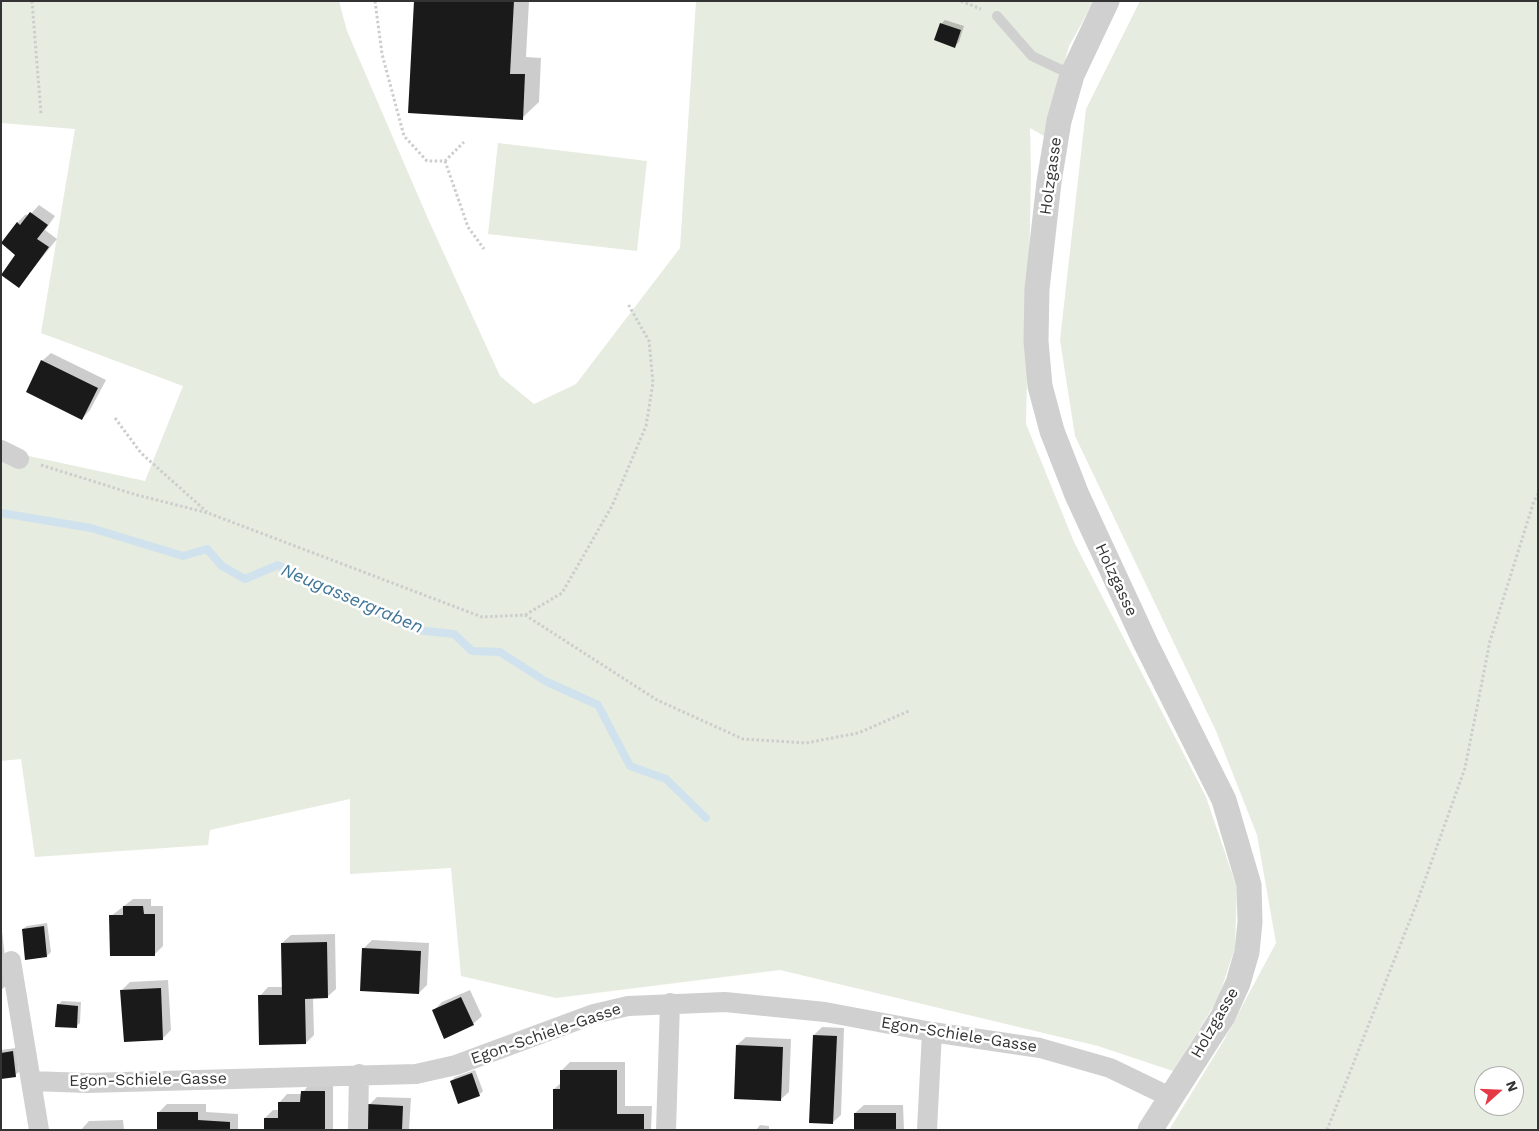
<!DOCTYPE html>
<html>
<head>
<meta charset="utf-8">
<style>
	body { margin:0 }
	#map { position:relative; width:1539px; height:1131px; overflow:hidden; background:#fff; font-family:"Work Sans",sans-serif }
	canvas { display:block }
	.frame { position:absolute; inset:0; border:2px solid #333; pointer-events:none }
	.north { position:absolute; left:1474px; top:1066px; width:50px; height:50px; box-sizing:border-box; background:#fff; border:1px solid #adadad; border-radius:50%; rotate:70deg; font-size:14px; font-weight:700; line-height:20px; text-align:center; color:#333 }
	.north::after { content:''; display:block; margin:auto; width:18px; height:22px; background:#e63946; clip-path:polygon(50% 0,100% 100%,50% 72%,0 100%) }
</style>
</head>
<body>
<div id="map">
<canvas width="1539" height="1131"></canvas>
<div class="frame"></div>
<div class="north">N</div>
</div>
<script>
const context = document.querySelector('canvas').getContext('2d');
context.lineJoin = 'round';
function fill(path, color) { context.fillStyle = color; context.fill(path, 'evenodd'); }
const shape = rows => new Path2D(rows.map(r => 'M' + r).join(''));
function stroke(path, color, width, dash) { context.strokeStyle = color; context.lineWidth = width; context.lineCap = dash ? 'butt' : 'round'; context.setLineDash(dash || []); context.stroke(path); }
function drawText(font, color, halo, rows, align = 'center') {
  context.font = font + ' "Work Sans",sans-serif'; context.lineWidth = 5; context.setLineDash([]); context.textBaseline = 'middle'; context.strokeStyle = halo; context.fillStyle = color; for (const [text, x, y, turn = 0] of rows) {
    context.save(); context.translate(x, y); context.rotate((+turn || 0) * Math.PI / 180); context.textAlign = isNaN(turn) ? turn : align; if (halo) context.strokeText(text, 0, 0); context.fillText(text, 0, 0); context.restore();
  }
}
fill(shape([
	[1,1,339,1,347,31,429,221,500,376,534,404,576,384,680,248,696,1,1094,1,1069,46,1044,136,1030,128,1031,172,1026,424,1074,542,1206,797,1237,888,1235,948,1218,999,1173,1071,1098,1046,780,970,556,998,461,976,451,868,350,874,350,799,210,830,208,845,35,857,21,759,1,761,1,450,145,481,183,386,41,333,75,129,1,123],
	[1140,1,1538,1,1538,1130,1169,1130,1224,1040,1276,943,1257,835,1216,731,1075,436,1060,340,1086,109],
	[1484,1076,1514,1076,1514,1106,1484,1106],
	[498,143,647,161,637,251,488,234]
]), '#e6ecdf');
fill(shape([
	[415,1,529,1,526,57,541,58,539,102,522,118],
	[945,20,964,26,959,42,955,46,941,24],
	[39,205,55,216,45,230,57,239,19,286,17,223,26,214,28,217],
	[51,353,106,380,90,410,82,419,42,361],
	[133,899,151,899,151,906,163,906,163,946,155,954,111,916],
	[47,923,51,952,47,956,23,929,27,926],
	[2,931,8,984,1,990,1,932],
	[335,934,336,989,327,997,313,998,314,1035,306,1043,260,996,268,987,283,987,282,943,291,935],
	[372,940,429,943,427,985,419,993,363,949],
	[168,980,171,1030,163,1038,122,990,130,982],
	[470,990,482,1016,473,1024,433,1011,442,1002],
	[62,1001,81,1002,80,1023,76,1026,58,1005],
	[822,1027,844,1028,841,1115,832,1123,810,1122,814,1035],
	[746,1037,791,1039,789,1092,780,1100,737,1045],
	[16,1048,19,1072,15,1075,1,1077,1,1050],
	[570,1062,625,1062,625,1106,652,1106,651,1130,554,1130,554,1089,562,1082,562,1070],
	[475,1070,483,1091,479,1095,451,1081,455,1077],
	[310,1083,333,1083,333,1130,265,1130,265,1118,273,1110,279,1110,279,1103,287,1094,302,1094],
	[377,1097,411,1098,409,1130,368,1130,369,1105],
	[167,1104,206,1104,206,1112,238,1114,238,1130,158,1130,159,1112],
	[864,1105,903,1105,904,1130,856,1130,855,1113],
	[123,1120,124,1130,81,1130,89,1121],
	[760,1125,769,1126,769,1130,756,1130]
]), '#0003');
stroke(shape([
	[1,513,91,528,183,556,207,549,222,566,245,579,278,565,297,576,416,630,454,634,472,651,500,652,545,681,598,705,630,766,666,779,706,818]
]), '#cfe2ee', 8);
fill(shape([
	[414,1,514,1,510,74,525,74,523,120,408,113],
	[940,23,961,30,955,48,934,40],
	[30,212,48,225,37,239,49,247,19,288,1,275,15,255,1,243,17,222,20,225],
	[41,360,98,388,82,420,26,392],
	[123,906,143,906,144,914,155,914,155,956,110,956,109,915,123,915],
	[44,926,47,957,25,960,22,929],
	[327,942,328,998,305,999,306,1044,259,1045,258,995,282,995,281,943],
	[362,948,421,951,419,994,360,991],
	[161,988,163,1040,124,1042,120,990],
	[461,997,474,1025,444,1039,432,1010],
	[57,1004,78,1006,77,1028,55,1027],
	[813,1035,837,1036,833,1124,809,1123],
	[736,1045,783,1047,781,1101,734,1099],
	[13,1051,16,1077,1,1079,1,1053],
	[560,1070,617,1070,617,1114,644,1114,644,1130,553,1130,553,1089,560,1089],
	[472,1073,480,1096,458,1104,450,1081],
	[301,1091,325,1091,325,1130,264,1130,264,1118,278,1118,278,1102,300,1102],
	[368,1104,403,1106,402,1130,367,1130],
	[157,1112,198,1112,198,1120,230,1122,230,1130,157,1130],
	[854,1113,896,1113,896,1130,854,1130]
]), '#1a1a1a');
stroke(shape([
	[32,1,41,114],
	[375,1,382,54,404,136,427,161,445,161,464,142],
	[961,1,981,9],
	[445,161,468,227,484,249],
	[115,418,141,453,207,512],
	[41,465,137,495,208,513,482,617,525,615,562,593,612,506,646,426,653,383,649,341,628,304],
	[525,615,657,700,743,739,806,743,858,733,909,711],
	[1327,1130,1416,905,1465,768,1490,641,1534,501,1538,494]
]), '#cdcdcd', 3, [2.5, 2.5]);
stroke(shape([
	[997,16,1032,56,1072,75]
]), '#d0d0d0', 10);
stroke(shape([
	[1,450,19,459],
	[11,961,39,1130],
	[31,1081,87,1083,416,1074,456,1065,594,1014,628,1006,725,1002,825,1012,932,1032,1040,1048,1110,1068,1170,1097],
	[358,1130,359,1074],
	[666,1130,670,1003],
	[927,1130,932,1032]
]), '#d0d0d0', 20);
stroke(shape([
	[1107,1,1072,75,1059,121,1049,182,1037,289,1036,341,1040,386,1052,431,1077,495,1146,644,1224,800,1249,885,1250,922,1247,952,1238,983,1223,1016,1150,1130]
]), '#d0d0d0', 25);
drawText('16px', '#333', '#fff', [
	["Holzgasse",1051,176,-82],
	["Holzgasse",1116,580,65],
	["Holzgasse",1215,1023,-60],
	["Egon-Schiele-Gasse",546,1034,-19],
	["Egon-Schiele-Gasse",959,1035,9],
	["Egon-Schiele-Gasse",148,1080,-1]
]);
drawText('italic 18px', '#3f7597', '#fff', [
	["Neugassergraben",352,599,23]
]);
</script>
</body>
</html>
